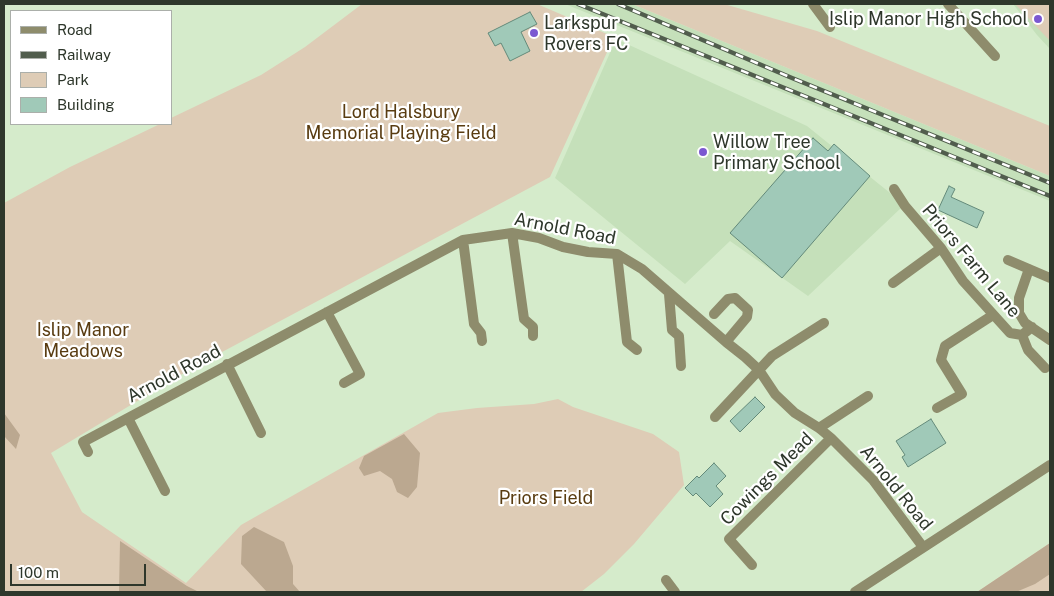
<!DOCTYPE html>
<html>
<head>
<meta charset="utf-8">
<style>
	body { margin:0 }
	#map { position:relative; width:1054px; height:596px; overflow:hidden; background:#d5ebcb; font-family:"Public Sans",sans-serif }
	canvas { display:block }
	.frame { position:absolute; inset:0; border:5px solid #2e372b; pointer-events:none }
	.legend { position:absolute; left:10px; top:10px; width:162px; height:115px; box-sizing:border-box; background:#fff; border:1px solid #abafaa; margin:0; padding:6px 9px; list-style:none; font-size:15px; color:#2e372b }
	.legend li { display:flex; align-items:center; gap:10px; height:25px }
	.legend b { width:25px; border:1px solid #abafaa }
	.scale { position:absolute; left:10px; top:564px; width:136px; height:22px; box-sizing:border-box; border:2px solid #2e372b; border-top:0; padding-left:6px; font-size:15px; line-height:18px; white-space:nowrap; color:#2e372b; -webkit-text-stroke:4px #fff; paint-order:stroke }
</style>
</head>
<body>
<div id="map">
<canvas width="1054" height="596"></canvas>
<div class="frame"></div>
<ul class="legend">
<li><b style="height:6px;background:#8e8c6c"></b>Road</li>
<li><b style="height:6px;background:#515d4d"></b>Railway</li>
<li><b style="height:14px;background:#deccb6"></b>Park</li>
<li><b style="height:14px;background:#a0c9b8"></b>Building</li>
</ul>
<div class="scale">100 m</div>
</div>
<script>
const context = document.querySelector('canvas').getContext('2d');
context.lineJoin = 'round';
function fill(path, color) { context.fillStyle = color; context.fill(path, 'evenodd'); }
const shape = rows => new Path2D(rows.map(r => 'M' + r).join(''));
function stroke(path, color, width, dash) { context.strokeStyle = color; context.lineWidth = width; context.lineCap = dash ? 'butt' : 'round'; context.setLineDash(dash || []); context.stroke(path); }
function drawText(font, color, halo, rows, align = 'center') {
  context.font = font + ' "Public Sans",sans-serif'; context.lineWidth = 4.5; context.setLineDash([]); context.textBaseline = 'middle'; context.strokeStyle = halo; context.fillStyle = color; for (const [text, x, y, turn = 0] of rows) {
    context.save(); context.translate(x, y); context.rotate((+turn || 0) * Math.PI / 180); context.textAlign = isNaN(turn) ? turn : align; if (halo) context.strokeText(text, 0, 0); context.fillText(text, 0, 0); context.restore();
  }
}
fill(shape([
	[565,4,632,4,1050,176,1050,201],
	[1013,4,1050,4,1050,49,1037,35],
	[616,39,807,126,895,197,901,208,808,296,730,241,685,284,555,178]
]), '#c5e0ba');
fill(shape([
	[362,4,537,4,614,37,550,177,194,367,51,453,82,512,186,583,241,525,438,413,477,408,534,404,558,399,573,407,653,434,679,452,684,485,634,544,604,574,581,592,4,592,4,203,70,167,160,124,171,124,171,118,261,75,305,47],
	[632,4,724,4,817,31,1050,126,1050,176],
	[1015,4,1050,4,1050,41],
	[1050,543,1050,592,977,592]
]), '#deccb6');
fill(shape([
	[4,413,20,435,16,449,4,436],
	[404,434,420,453,417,487,408,498,397,492,392,479,380,471,364,476,359,468,364,456],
	[254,527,284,542,293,566,293,584,300,592,267,592,241,564,242,536],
	[120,541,187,586,199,592,119,592],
	[1050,543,1050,574,1035,584,1016,592,977,592]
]), '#bba890');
const building = shape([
	[530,12,537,24,521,32,530,51,510,61,501,43,495,46,488,33,530,12],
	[813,138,828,151,834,144,870,176,782,278,730,233,813,138],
	[949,186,955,189,951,197,984,212,977,228,938,210,949,186],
	[755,397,765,407,740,432,730,421,755,397],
	[931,419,946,443,908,467,902,457,905,455,896,441,931,419],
	[714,463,726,476,716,486,723,494,710,507,696,493,693,496,685,488,697,476,699,478,714,463]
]);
fill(building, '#a0c9b8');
stroke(building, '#648a7a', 1);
stroke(shape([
	[813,4,830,27],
	[948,4,995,56],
	[894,189,905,206,941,248,963,281,1010,333,1022,335,1032,327],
	[512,233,524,319,533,327,533,336],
	[463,240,474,324,481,333,482,341],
	[617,254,627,342,637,350],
	[1008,260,1050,278],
	[1029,269,1019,298,1019,313,1025,323,1050,340],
	[893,283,941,248],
	[669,294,672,330,679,336,681,366],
	[327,312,360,374,344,383],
	[714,314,728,299,735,298,748,310,747,317,726,342],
	[1022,335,1028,350,1045,368],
	[227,364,261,433],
	[937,408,962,394,941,360,945,346,993,315],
	[715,417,772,356,824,323],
	[128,418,165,491],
	[819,428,868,396],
	[88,452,83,442,463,240,512,233,539,238,563,247,588,252,617,254,642,269,726,342,745,357,759,370,775,394,795,413,819,428,831,438,873,480,923,547],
	[752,565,729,539,831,438],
	[666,580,675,592],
	[855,592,1050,465]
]), '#8e8c6c', 10);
const rail = shape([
	[578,4,1050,196],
	[618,4,792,78,1050,183]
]);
stroke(rail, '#515d4d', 4.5);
stroke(rail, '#fff', 2.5, [8]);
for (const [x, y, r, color] of [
	[1038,19,5,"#7b58d1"],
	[534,33,5,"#7b58d1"],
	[703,152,5,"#7b58d1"]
]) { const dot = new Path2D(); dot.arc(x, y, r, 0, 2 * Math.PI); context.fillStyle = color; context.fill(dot); stroke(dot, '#fff', 2); }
drawText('18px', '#2e372b', '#fff', [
	["Islip Manor High School",1028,19,"right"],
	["Larkspur",544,23],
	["Rovers FC",544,44],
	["Willow Tree",713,142],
	["Primary School",713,163]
], 'left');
drawText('18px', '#593c11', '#fff', [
	["Lord Halsbury",401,112],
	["Memorial Playing Field",401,133],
	["Islip Manor",83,330],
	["Meadows",83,351],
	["Priors Field",546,498]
]);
drawText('18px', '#2e372b', '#fff', [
	["Arnold Road",565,229,11],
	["Priors Farm Lane",971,261,50],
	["Arnold Road",174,374,-28],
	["Cowings Mead",767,479,-45],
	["Arnold Road",896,488,51]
]);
</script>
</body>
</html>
